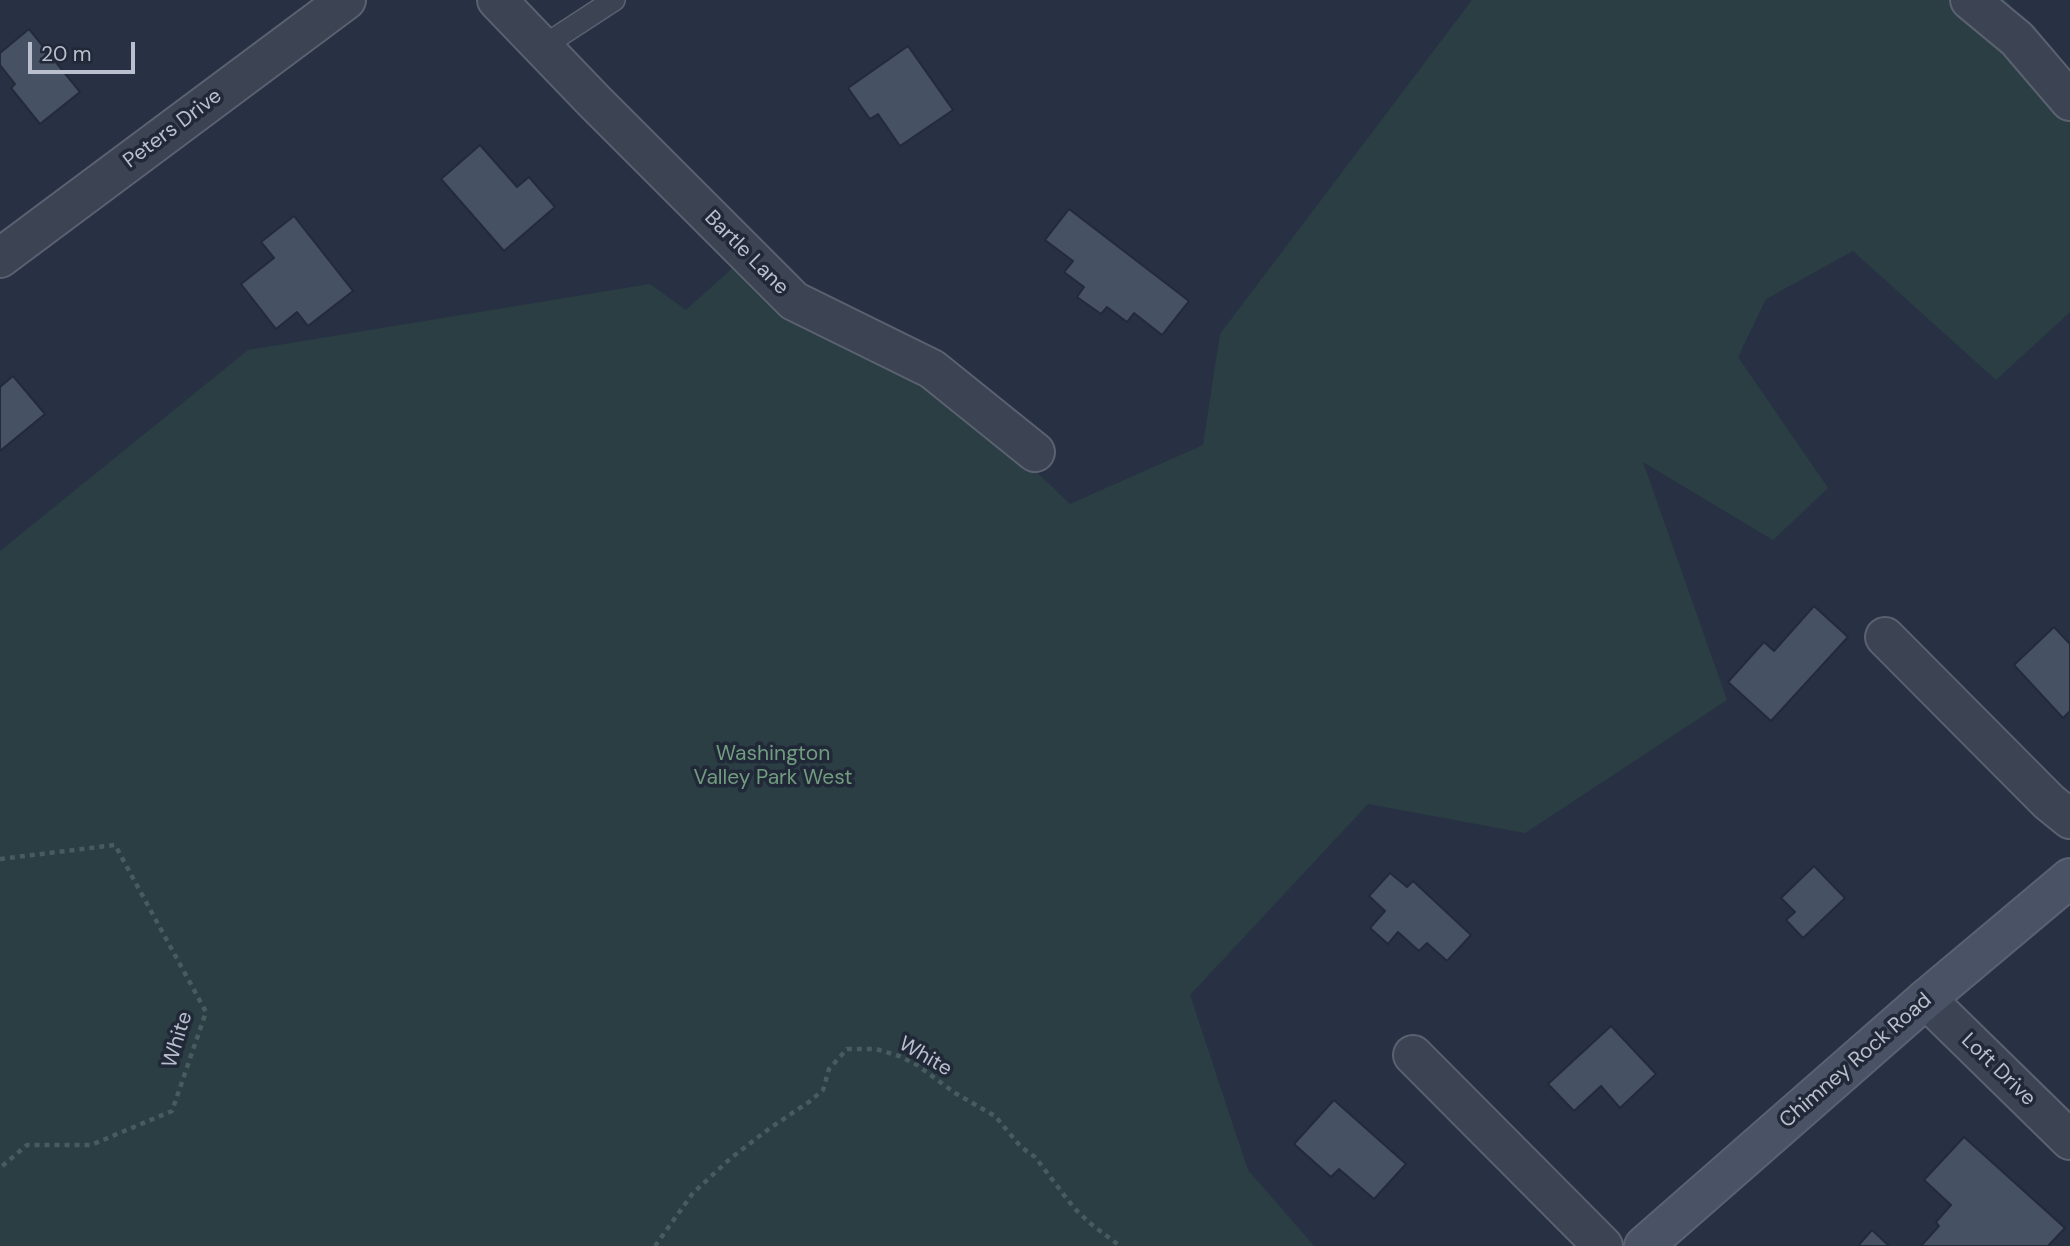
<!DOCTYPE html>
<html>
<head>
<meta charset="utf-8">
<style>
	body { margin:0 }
	#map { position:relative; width:2070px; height:1246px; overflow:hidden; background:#283143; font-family:"DM Sans",sans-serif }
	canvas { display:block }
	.scale { position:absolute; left:28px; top:42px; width:107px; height:32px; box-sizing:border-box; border:4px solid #b9bfcc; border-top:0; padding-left:9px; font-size:21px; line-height:24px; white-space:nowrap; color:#b9bfcc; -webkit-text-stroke:5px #212838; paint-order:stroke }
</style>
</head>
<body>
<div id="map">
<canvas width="2070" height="1246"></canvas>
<div class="scale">20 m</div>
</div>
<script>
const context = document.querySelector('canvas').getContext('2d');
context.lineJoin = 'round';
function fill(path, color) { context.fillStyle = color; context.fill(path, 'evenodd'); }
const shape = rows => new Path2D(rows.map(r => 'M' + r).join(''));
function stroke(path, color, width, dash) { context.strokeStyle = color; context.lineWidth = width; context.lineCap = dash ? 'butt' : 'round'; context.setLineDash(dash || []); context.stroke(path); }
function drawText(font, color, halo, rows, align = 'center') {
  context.font = font + ' "DM Sans",sans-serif'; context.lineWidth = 7; context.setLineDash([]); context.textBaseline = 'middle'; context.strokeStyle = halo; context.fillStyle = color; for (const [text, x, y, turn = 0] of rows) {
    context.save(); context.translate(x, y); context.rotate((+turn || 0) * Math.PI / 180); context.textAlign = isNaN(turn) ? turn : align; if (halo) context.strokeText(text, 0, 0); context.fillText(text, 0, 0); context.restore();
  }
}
fill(shape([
	[1472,0,2006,0,2070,84,2070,312,1996,380,1853,251,1766,299,1738,357,1828,488,1773,540,1643,462,1727,700,1525,833,1368,804,1190,995,1248,1170,1314,1246,0,1246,0,551,248,350,650,284,686,310,736,265,902,369,1027,463,1070,504,1203,445,1220,334]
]), '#2a3e43');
const building = shape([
	[29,29,80,92,40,124,11,88,15,84,0,65,0,53,29,29],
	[908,46,953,110,900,146,878,114,870,119,848,88,908,46],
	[480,145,517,187,529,177,555,207,504,251,441,179,480,145],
	[1069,209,1189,301,1162,335,1134,313,1127,322,1107,307,1101,314,1077,297,1084,287,1064,272,1073,261,1045,240,1069,209],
	[294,216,353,291,308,326,297,312,276,329,241,284,274,258,261,242,294,216],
	[13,376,45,414,0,451,0,387,13,376],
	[1814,606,1848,637,1771,721,1728,682,1764,642,1774,651,1814,606],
	[2054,627,2070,644,2070,711,2063,718,2014,665,2054,627],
	[1814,866,1845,898,1803,938,1786,920,1795,912,1781,898,1814,866],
	[1390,873,1407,887,1413,881,1471,935,1447,961,1427,943,1419,951,1398,932,1388,944,1370,928,1385,911,1369,896,1390,873],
	[1611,1026,1656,1074,1620,1108,1601,1086,1574,1111,1548,1084,1611,1026],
	[1334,1100,1406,1164,1374,1199,1339,1169,1331,1177,1294,1144,1334,1100],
	[1964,1137,2065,1228,2048,1246,1921,1246,1939,1226,1936,1222,1951,1205,1924,1180,1964,1137],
	[1872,1230,1889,1246,1858,1246,1872,1230]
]);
fill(building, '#475164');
stroke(building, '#232a3a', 2);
const lane = shape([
	[542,47,614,0]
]);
const street = shape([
	[497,0,595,102,794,301,932,369,1035,452],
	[1970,0,2017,39,2070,101],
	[0,258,346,0],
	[1885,637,2049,802,2070,819],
	[1926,999,2070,1140],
	[1413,1055,1603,1246]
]);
const secondary = shape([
	[1644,1246,1926,999,2070,878]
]);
stroke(lane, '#5a6170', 24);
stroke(street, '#5a6170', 42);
stroke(secondary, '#5a6170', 42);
stroke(shape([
	[0,859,115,845,206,1012,172,1111,91,1145,27,1145,0,1168],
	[655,1246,693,1193,731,1158,770,1128,809,1102,823,1090,829,1069,847,1049,876,1049,899,1056,917,1065,955,1093,995,1116,1021,1147,1035,1157,1074,1208,1091,1224,1120,1246]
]), '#485b60', 4.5, [5, 5]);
stroke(lane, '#3c4352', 21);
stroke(street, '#3c4352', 38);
stroke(secondary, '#4a5265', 38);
drawText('21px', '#b9bfcc', '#212838', [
	["Peters Drive",173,129,-37],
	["Bartle Lane",746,253,45],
	["White",178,1040,-73],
	["White",925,1057,30],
	["Chimney Rock Road",1856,1061,-41],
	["Loft Drive",1998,1070,44]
]);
drawText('21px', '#719c7f', '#212838', [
	["Washington",773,754],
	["Valley Park West",773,778]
]);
</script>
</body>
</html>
